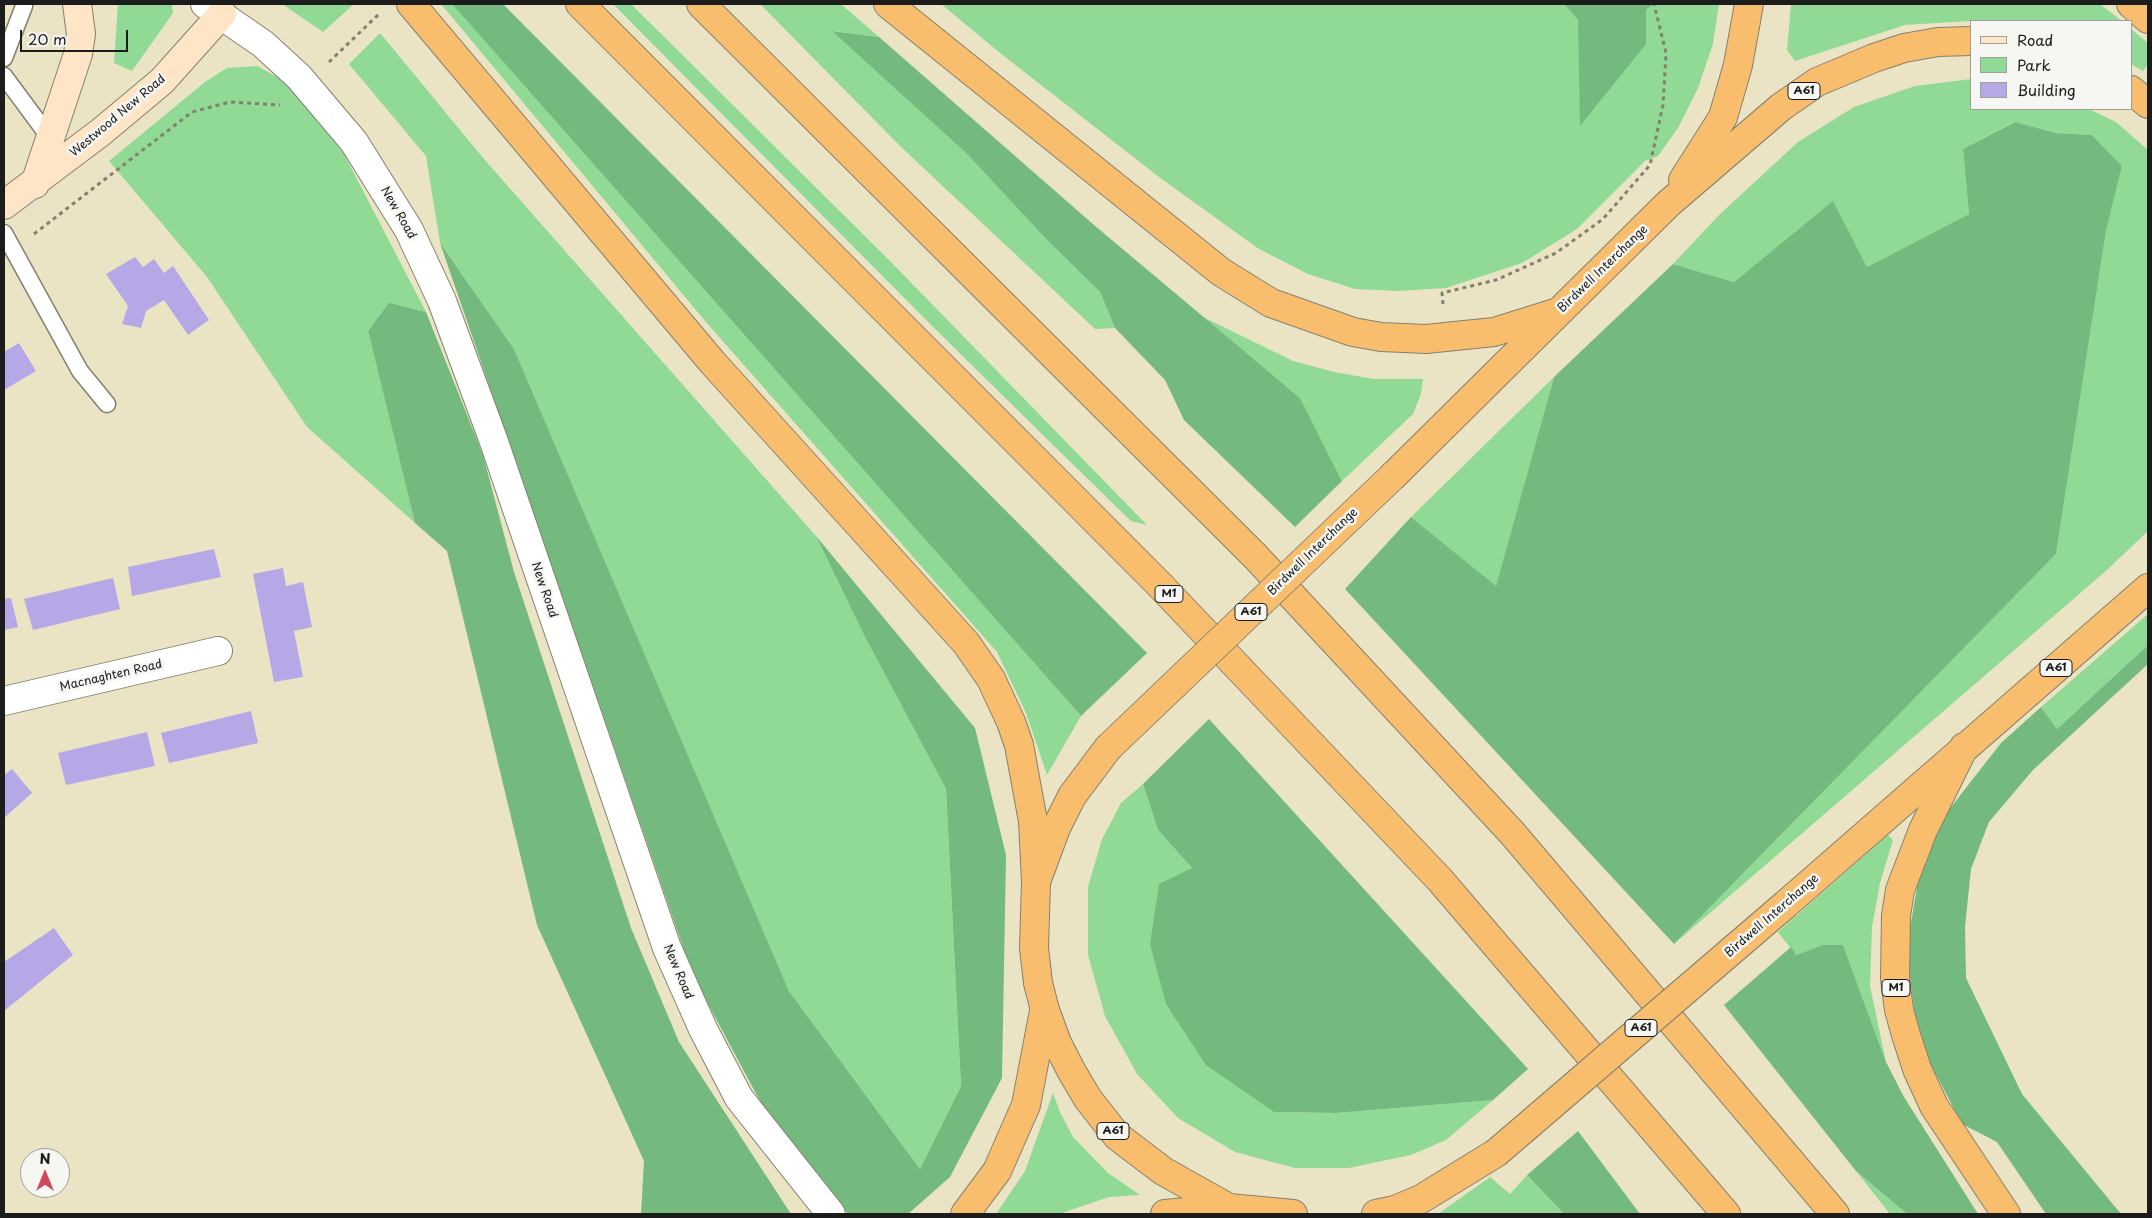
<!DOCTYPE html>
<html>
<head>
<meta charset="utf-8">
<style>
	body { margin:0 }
	#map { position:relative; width:2152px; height:1218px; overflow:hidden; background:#eae4c5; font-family:"Playpen Sans",sans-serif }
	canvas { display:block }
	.frame { position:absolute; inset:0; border:5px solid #1c1c1c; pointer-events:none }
	.legend { position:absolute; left:1970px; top:20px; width:162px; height:90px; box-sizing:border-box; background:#f6f6f2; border:1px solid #9f9f9c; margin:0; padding:6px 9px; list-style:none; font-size:15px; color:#1c1c1c }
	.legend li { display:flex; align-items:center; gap:10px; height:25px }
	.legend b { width:25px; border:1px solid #9f9f9c }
	.north { position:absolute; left:20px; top:1148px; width:50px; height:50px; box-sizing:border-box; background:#f6f6f2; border:1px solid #9f9f9c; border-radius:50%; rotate:0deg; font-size:14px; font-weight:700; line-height:20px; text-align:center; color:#1c1c1c }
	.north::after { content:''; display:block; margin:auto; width:18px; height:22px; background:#d1495b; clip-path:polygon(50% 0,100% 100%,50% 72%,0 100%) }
	.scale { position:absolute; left:20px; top:30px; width:108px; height:22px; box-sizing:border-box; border:2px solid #1c1c1c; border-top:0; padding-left:6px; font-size:15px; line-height:18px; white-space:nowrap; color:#1c1c1c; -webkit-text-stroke:4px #f6f6f2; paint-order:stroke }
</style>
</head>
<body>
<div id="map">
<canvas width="2152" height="1218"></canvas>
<div class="frame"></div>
<ul class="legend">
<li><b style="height:6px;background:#fde5c5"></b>Road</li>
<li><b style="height:14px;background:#90da96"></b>Park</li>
<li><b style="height:14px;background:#b6a7e6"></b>Building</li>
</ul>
<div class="north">N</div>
<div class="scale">20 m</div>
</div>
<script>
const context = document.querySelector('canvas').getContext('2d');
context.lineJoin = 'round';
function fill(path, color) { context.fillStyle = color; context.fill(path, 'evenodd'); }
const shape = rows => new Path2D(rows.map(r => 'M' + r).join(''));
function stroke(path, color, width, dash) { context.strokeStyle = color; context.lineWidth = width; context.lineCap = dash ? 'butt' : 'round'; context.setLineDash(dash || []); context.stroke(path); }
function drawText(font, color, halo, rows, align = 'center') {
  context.font = font + ' "Playpen Sans",sans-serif'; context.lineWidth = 5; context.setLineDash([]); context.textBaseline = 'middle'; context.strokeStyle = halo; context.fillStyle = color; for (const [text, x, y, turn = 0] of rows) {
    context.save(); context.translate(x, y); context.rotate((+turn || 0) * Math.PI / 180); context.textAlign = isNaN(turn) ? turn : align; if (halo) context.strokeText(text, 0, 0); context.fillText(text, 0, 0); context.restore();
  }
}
fill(shape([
	[118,4,172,4,173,13,132,71,114,63],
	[282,4,354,4,323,32],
	[441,4,452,4,1081,716,1047,775,1026,713,997,652,705,321],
	[613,4,631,4,890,261,1147,525,1131,521,1052,444,924,318],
	[760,4,841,4,879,37,833,31,966,153,1047,240,1100,292,1115,328,1095,329,901,147],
	[941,4,1564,4,1578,20,1646,44,1646,10,1654,4,1719,4,1713,44,1698,88,1678,128,1658,156,1645,161,1577,229,1522,263,1446,288,1398,291,1355,289,1308,274,1259,249,1159,177,1000,53],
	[1791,4,2100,4,2122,21,1969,21,1905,25,1795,61,1787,50],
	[2131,29,2148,43,2148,64,2143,71,2131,64],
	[380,33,484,159,816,536,864,635,946,789,961,1086,920,1169,789,991,514,349,440,243,426,156,349,64],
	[257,66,288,83,344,154,426,312,389,304,368,331,415,523,307,427,207,277,109,161,205,82,227,68],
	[1971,79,1971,109,2089,109,2116,122,2148,150,2148,531,2107,570,1674,944,2056,554,2106,231,2122,166,2092,135,2056,133,2014,122,1963,149,1969,214,1867,267,1833,202,1734,282,1673,264,1719,215,1798,142,1854,107,1915,86],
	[1203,317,1293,361,1334,372,1374,379,1423,379,1421,394,1413,414,1342,481,1300,398],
	[1554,377,1496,587,1411,517],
	[2148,614,2148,645,2057,729,2041,707],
	[1143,784,1158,830,1192,868,1274,1112,1336,1113,1493,1100,1446,1140,1411,1155,1349,1168,1295,1168,1235,1152,1178,1118,1137,1074,1105,1016,1088,955,1088,887,1102,839,1121,803],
	[1888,835,1893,840,1880,883,1872,927,1870,986,1886,1062,1843,945,1823,945,1796,955,1778,932],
	[1053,1093,1060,1112,1073,1137,1108,1173,1140,1195,1109,1197,1059,1214,996,1214,1025,1171],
	[1856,1171,1907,1214,1890,1214],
	[1527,1175,1564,1214,1438,1214,1490,1177,1510,1194]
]), '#90da96');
fill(shape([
	[452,4,503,4,1147,653,1081,716],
	[1564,4,1654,4,1646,10,1646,44,1580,126,1578,20],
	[832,31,879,37,1094,225,1300,398,1342,481,1295,527,1184,420,1165,380,1115,328,1100,292,1047,240,966,153],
	[2015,122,2056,133,2092,135,2122,166,2106,231,2056,554,1674,944,1345,589,1411,517,1496,586,1554,377,1673,264,1734,282,1833,201,1867,267,1969,214,1963,149],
	[440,243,514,349,789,991,920,1169,961,1086,946,789,864,635,816,536,975,728,1006,855,1002,1078,950,1177,908,1214,848,1214,768,1116,693,976],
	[389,303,426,312,483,455,514,572,631,928,679,1042,791,1214,641,1214,644,1161,537,925,447,551,415,523,368,331],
	[2148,645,2148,664,2033,770,1989,822,1971,869,1965,927,1966,978,2022,1094,2121,1214,2046,1214,1997,1142,1962,1124,1918,1040,1909,969,1910,929,1918,881,1929,846,1944,816,2001,743,2041,707,2057,729],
	[1209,719,1528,1069,1493,1100,1336,1113,1274,1112,1206,1065,1166,1004,1150,944,1159,884,1192,868,1158,830,1143,784],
	[1823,945,1843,945,1886,1062,1904,1097,1978,1214,1907,1214,1856,1171,1724,1005,1791,947,1796,955],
	[1578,1131,1640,1214,1564,1214,1527,1175]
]), '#74ba7f');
fill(shape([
	[135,257,143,267,154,259,164,273,173,266,209,320,188,335,164,300,146,311,141,328,122,324,128,306,106,274],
	[19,343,36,371,4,390,4,352],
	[214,549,221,577,132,596,128,567],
	[283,568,286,586,303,582,312,627,294,631,303,677,274,682,253,574],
	[113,578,120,609,33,630,24,599],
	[11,598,18,627,4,630,4,599],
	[251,711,258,743,169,763,161,733],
	[147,732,155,766,66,785,58,753],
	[12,769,32,793,4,818,4,775],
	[54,928,73,955,4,1011,4,962]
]), '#b6a7e6');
const lane = shape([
	[4,58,24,6],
	[4,76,50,138],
	[4,233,80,371,107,404]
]);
const street = shape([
	[205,4,263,44,299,77,354,142,409,230,442,301,493,439,667,948,703,1029,739,1098,831,1214],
	[4,701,218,651]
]);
const secondary = shape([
	[35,184,78,54,81,34,77,4],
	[4,205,101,132,162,81,222,14]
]);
const highway = shape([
	[411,4,713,363,966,643,991,679,1011,722,1019,745,1033,821,1036,882],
	[580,4,1157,582,1440,880,1726,1214],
	[701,4,1255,556,1513,834,1835,1214],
	[888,4,1221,272,1271,303,1353,332,1381,337,1426,339,1494,332,1558,312],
	[2131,4,2148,19],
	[2131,90,2148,104],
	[1683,180,1723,117,1738,65,1749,4],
	[1394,475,1668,204,1781,107,1817,82,1874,58,1904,48,1938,42,1971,41],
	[1964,747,1923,830,1900,890,1896,916,1895,978,1899,1010,1906,1035,1917,1069,1934,1106,2006,1214],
	[1108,748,1072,796,1056,828,1036,882,1034,948,1038,983,1045,1010,1057,1043,1072,1072,1088,1099,1117,1136,1163,1171,1229,1208,1293,1214],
	[1786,904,2148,588],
	[965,1214,997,1171,1026,1105,1044,1011],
	[1165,1214,1229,1208],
	[1376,1214,1395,1210,1421,1199,1496,1153]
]);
stroke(lane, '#838070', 19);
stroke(street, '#838070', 30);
stroke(secondary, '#838070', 30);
stroke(highway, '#838070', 30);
stroke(shape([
	[329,62,380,13],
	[34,234,192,112,230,102,280,105],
	[1443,304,1442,293,1496,280,1556,253,1603,219,1650,165,1663,105,1666,53,1654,4]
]), '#838070', 3, [4, 4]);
stroke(lane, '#fff', 16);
stroke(street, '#fff', 28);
stroke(secondary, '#fde5c5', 28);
stroke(highway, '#f9be6d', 28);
const highwayBridge = shape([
	[1108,748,1394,475],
	[1496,1153,1786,904]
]);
stroke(highwayBridge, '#838070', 30, []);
stroke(highwayBridge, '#f9be6d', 28);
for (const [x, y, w] of [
	[1804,91,32],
	[1169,594,28],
	[1251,612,32],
	[2056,668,32],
	[1896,988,28],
	[1641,1028,32],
	[1113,1131,32]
]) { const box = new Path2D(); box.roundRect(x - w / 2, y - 8.5, w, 17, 4); context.fillStyle = '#f6f6f2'; context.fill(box); stroke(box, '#1c1c1c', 1); }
drawText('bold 11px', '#1c1c1c', null, [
	["A61",1804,91],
	["M1",1169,594],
	["A61",1251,612],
	["A61",2056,668],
	["M1",1896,988],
	["A61",1641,1028],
	["A61",1113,1131]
]);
drawText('12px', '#1c1c1c', '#f6f6f2', [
	["Westwood New Road",118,116,-40],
	["New Road",398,213,60],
	["Birdwell Interchange",1603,269,-44],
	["Birdwell Interchange",1313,552,-44],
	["New Road",544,590,71],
	["Macnaghten Road",111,676,-13],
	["Birdwell Interchange",1772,916,-41],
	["New Road",678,972,67]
]);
</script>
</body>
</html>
